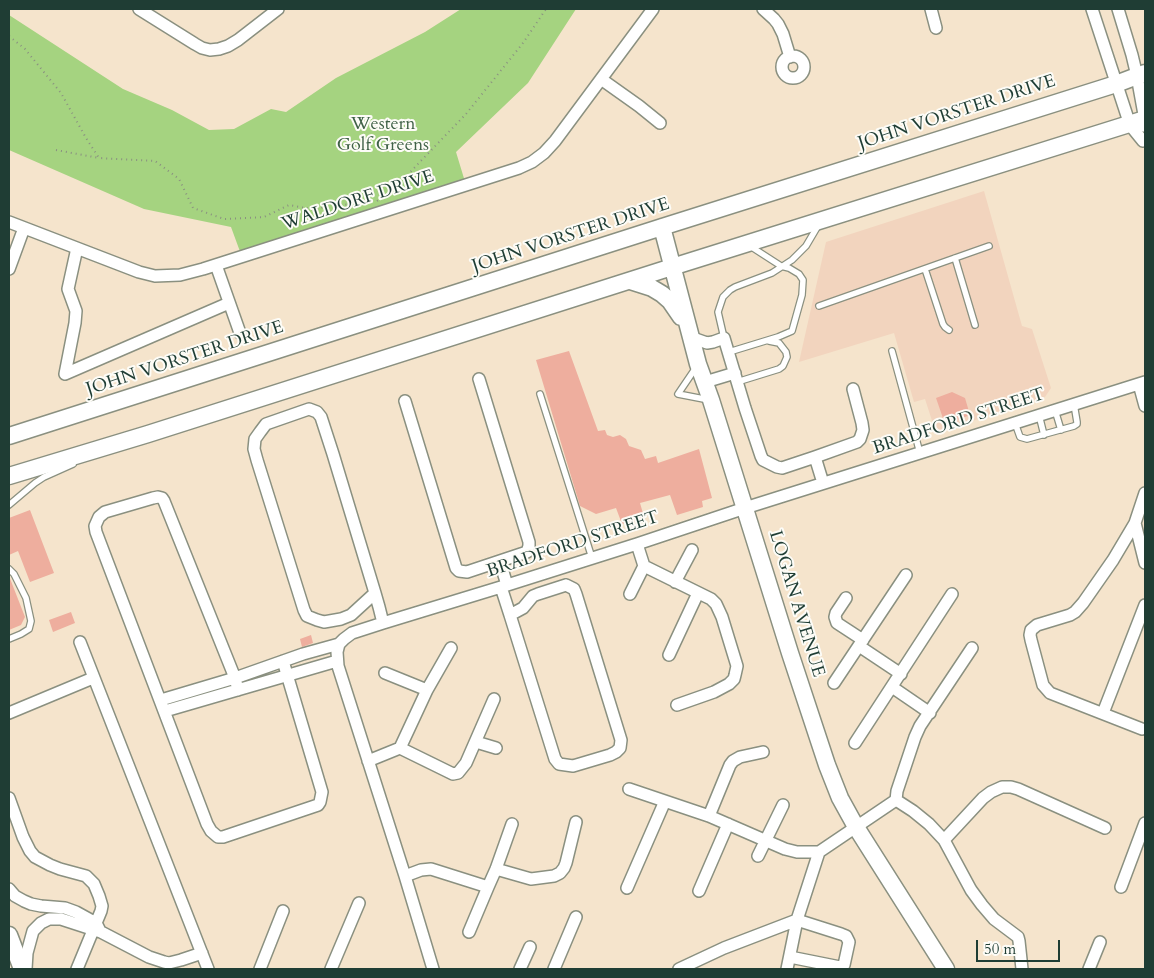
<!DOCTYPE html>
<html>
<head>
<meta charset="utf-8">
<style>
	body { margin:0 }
	#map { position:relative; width:1154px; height:978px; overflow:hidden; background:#f5e4cc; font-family:Cardo,serif }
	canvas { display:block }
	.frame { position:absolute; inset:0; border:10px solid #1f3d34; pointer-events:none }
	.scale { position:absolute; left:976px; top:940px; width:84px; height:22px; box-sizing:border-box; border:2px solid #1f3d34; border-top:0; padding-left:6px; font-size:15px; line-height:18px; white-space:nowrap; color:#1f3d34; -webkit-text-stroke:4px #fdfcf7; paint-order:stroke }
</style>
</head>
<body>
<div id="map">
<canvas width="1154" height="978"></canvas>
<div class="frame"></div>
<div class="scale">50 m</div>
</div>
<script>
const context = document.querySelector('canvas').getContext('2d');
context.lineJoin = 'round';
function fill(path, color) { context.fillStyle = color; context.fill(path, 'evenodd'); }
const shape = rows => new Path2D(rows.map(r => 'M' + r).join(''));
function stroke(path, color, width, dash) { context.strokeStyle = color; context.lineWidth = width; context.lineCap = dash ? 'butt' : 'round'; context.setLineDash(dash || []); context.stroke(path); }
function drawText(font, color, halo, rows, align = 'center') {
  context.font = font + ' Cardo,serif'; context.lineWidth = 4; context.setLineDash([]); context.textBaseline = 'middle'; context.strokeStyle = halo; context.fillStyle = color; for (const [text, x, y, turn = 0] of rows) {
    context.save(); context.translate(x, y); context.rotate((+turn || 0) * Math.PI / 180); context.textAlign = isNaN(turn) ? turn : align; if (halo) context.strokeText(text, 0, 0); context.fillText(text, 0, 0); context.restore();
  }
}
fill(shape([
	[984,191,1022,326,1032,329,1051,388,1045,397,936,433,925,399,914,402,894,333,799,362,826,242]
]), '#f2d4be');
fill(shape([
	[461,9,576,9,528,83,456,152,466,185,242,257,231,227,144,209,9,150,9,15,123,89,172,110,209,130,234,129,271,109,286,112,336,78,425,32]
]), '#a5d380');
fill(shape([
	[569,351,598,431,605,430,607,435,613,437,620,435,626,439,629,446,641,450,645,459,656,456,658,463,699,449,712,498,702,501,703,507,677,515,670,495,640,503,644,517,622,524,616,508,596,514,580,506,536,360],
	[952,392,965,398,970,415,957,420,958,422,950,424,949,422,945,424,936,398],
	[30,510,54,573,30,582,18,551,9,555,9,518],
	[9,576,25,617,21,625,9,630],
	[71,612,75,623,53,632,49,620],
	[311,635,313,643,302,647,300,639]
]), '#eeae9e');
const lane = shape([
	[955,258,975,325],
	[925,269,943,324,945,327,949,330],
	[819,306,989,246],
	[724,338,718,312,723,297,730,290,735,287,772,273,792,260,806,246,819,224],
	[892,351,920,453],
	[729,352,778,337,792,331,802,295,803,280,799,274,789,268,781,266,750,246],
	[697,366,678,394,709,400],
	[737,382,779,369,783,366,787,357,786,352,779,343,769,341],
	[540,394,592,558],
	[1055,410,1061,430],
	[1039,415,1044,435],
	[1015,423,1020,437,1027,439,1074,426,1077,424,1077,422,1074,404],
	[9,505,35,483,44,477,73,464],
	[9,569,14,574,26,598,31,621,29,629,21,634,9,639]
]);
const street = shape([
	[139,9,195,44,202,48,210,50,219,49,228,46,238,40,278,9],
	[763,9,774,19,778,24,783,34,790,57],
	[931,9,936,28],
	[1092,9,1130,125,1143,141],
	[1118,9,1132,55,1137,76,1145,120,1144,126],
	'782 67a11 11 0 1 1 22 0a11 11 0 1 1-22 0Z',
	[601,79,639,106,660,123],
	[9,222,139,272,155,276,180,275,203,269,519,168,532,162,544,153,555,141,653,9],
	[216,265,240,333],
	[9,269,24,228],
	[690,337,707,343,713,342,724,338,745,408,761,456,763,460,777,467,782,468,815,457,857,442,860,439,863,430,862,423,853,389],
	[65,374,229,303],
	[65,374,75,323,76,311,68,289,77,248],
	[705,382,735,373],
	[1139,384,1145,406],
	[405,401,456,568,459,571,467,572,527,552,529,546,529,542,479,379],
	[815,457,823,483],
	[1135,523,1145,563],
	[637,544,644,566,711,599,716,604,722,617,737,666,735,675,734,679,729,684,714,692,677,705],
	[500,562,507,585],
	[675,582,692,550],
	[566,585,574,589,576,594,621,740,620,748,616,752,610,755,573,766,559,764,555,759,510,615,523,608,533,596,538,594,566,585],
	[501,587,510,615],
	[375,593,351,615,341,619,324,622,317,620,307,616,304,610,257,460,254,449,255,439,260,432,266,424,309,409,317,412,321,417,333,454,375,593,379,607,383,623],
	[630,594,644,566],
	[846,598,836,613,835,617,837,623,863,640],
	[80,642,208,969],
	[859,646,901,674],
	[451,648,427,690,400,748,453,774,458,773,466,763,494,699],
	[669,655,698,593],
	[385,673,427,690],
	[834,683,906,575],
	[892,687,930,713],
	[238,690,235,678,164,501,162,498,158,497,153,498,105,512,99,517,95,526,96,532,207,824,211,831,218,837,223,837,318,805,320,802,322,792,283,661],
	[161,700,235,678,303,654,339,644],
	[165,711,337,661],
	[9,713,93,678],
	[1103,713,1145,605],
	[1142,729,1050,693,1043,685,1031,640,1030,635,1031,630,1037,625,1070,615,1075,612,1083,603,1113,560,1135,523,1145,493],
	[476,742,496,748],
	[855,743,952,594],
	[368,761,400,748],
	[629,789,709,816,785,849,797,852,819,852,896,800],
	[9,798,23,837,30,851,35,857,50,865,60,869,86,876,94,884,99,896,102,906,101,911,77,969],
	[896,800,897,791,915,737,920,726,972,648],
	[896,800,913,811,929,824,944,840],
	[709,816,730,765,733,761,740,757,763,752],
	[758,856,783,805],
	[496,869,531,879,554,876,560,873,564,868,566,863,576,822],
	[405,876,421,870,431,869,488,887],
	[1121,887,1145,823],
	[627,888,665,801],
	[9,889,15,896,24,901,31,904,41,906,65,908,76,912,96,923,99,929],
	[699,891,728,824],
	[469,932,488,887,496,869,512,824],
	[26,969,27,953,33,931,41,923,49,919,61,919,101,932,149,957,164,962,169,963,181,960,202,953],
	[260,969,283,911],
	[331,969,359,903],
	[433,969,405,876,338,666,337,652,339,644,344,639,352,633,383,623,501,587,637,544,745,508,1145,382],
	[520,969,530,947],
	[554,969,576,917],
	[679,969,724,948,797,920,841,934,846,936,849,942,844,965,840,967,790,957],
	[787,969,797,920,819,852],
	[1022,969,1019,941,1018,937,994,919,982,905,971,890,944,840,983,798,991,792,1002,787,1011,787,1018,789,1105,828],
	[1089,969,1100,942]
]);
const secondary = shape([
	[662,227,698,364,711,400,790,653,827,765,840,798,856,827,946,969],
	[630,281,652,288,662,294,670,301,681,317],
	[9,436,662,227,1116,84,1145,73],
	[9,476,148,434,672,267,1145,119],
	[9,935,22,969]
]);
stroke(lane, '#8a9080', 8);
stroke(street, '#8a9080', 14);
stroke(secondary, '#8a9080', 19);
stroke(shape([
	[9,36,25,49,61,93,86,138,99,158,155,161,179,179,193,208,224,219,264,217,289,205,316,210,333,203,359,206],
	[56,150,99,158],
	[377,201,391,192,466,114,523,43,546,9]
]), '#8a9080', 2, [1, 4]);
stroke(lane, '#fff', 5.5);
stroke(street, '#fff', 11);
stroke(secondary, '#fff', 16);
drawText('18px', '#1f3d34', '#fdfcf7', [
	["JOHN VORSTER DRIVE",957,113,-18],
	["WALDORF DRIVE",358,201,-18],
	["JOHN VORSTER DRIVE",571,236,-18],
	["JOHN VORSTER DRIVE",185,359,-18],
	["BRADFORD STREET",959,422,-18],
	["BRADFORD STREET",573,545,-18],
	["LOGAN AVENUE",796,604,73]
]);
drawText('18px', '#406247', '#fdfcf7', [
	["Western",383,125],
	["Golf Greens",383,146]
]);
</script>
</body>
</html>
